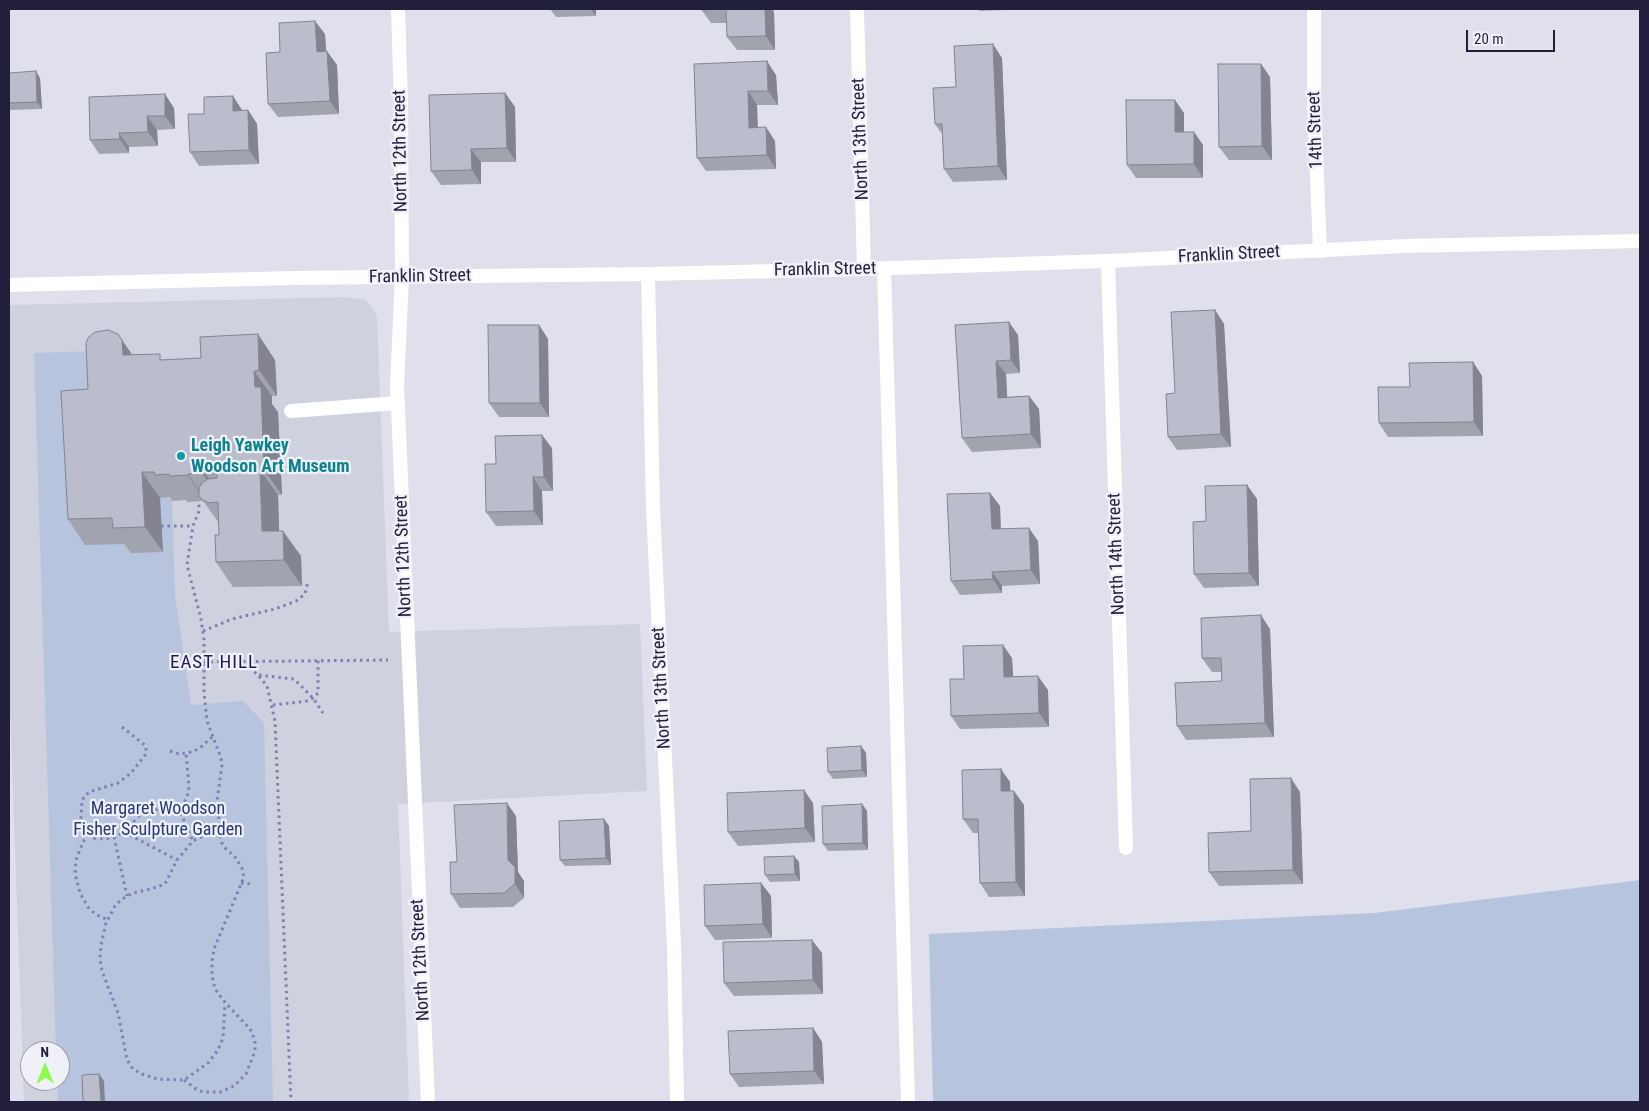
<!DOCTYPE html>
<html>
<head>
<meta charset="utf-8">
<style>
	body { margin:0 }
	#map { position:relative; width:1649px; height:1111px; overflow:hidden; background:#dfe0eb; font-family:"Roboto Condensed",sans-serif }
	canvas { display:block }
	.frame { position:absolute; inset:0; border:10px solid #221f3d; pointer-events:none }
	.north { position:absolute; left:20px; top:1041px; width:50px; height:50px; box-sizing:border-box; background:#f0f1f8; border:1px solid #9e9dad; border-radius:50%; rotate:359deg; font-size:14px; font-weight:700; line-height:20px; text-align:center; color:#221f3d }
	.north::after { content:''; display:block; margin:auto; width:18px; height:22px; background:#8ffa4e; clip-path:polygon(50% 0,100% 100%,50% 72%,0 100%) }
	.scale { position:absolute; left:1466px; top:30px; width:89px; height:22px; box-sizing:border-box; border:2px solid #221f3d; border-top:0; padding-left:6px; font-size:15px; line-height:18px; white-space:nowrap; color:#221f3d; -webkit-text-stroke:4px #f0f1f8; paint-order:stroke }
</style>
</head>
<body>
<div id="map">
<canvas width="1649" height="1111"></canvas>
<div class="frame"></div>
<div class="north">N</div>
<div class="scale">20 m</div>
</div>
<script>
const context = document.querySelector('canvas').getContext('2d');
context.lineJoin = 'round';
function fill(path, color) { context.fillStyle = color; context.fill(path, 'evenodd'); }
const shape = rows => new Path2D(rows.map(r => 'M' + r).join(''));
function stroke(path, color, width, dash) { context.strokeStyle = color; context.lineWidth = width; context.lineCap = dash ? 'butt' : 'round'; context.setLineDash(dash || []); context.stroke(path); }
function drawText(font, color, halo, rows, align = 'center') {
  context.font = font + ' "Roboto Condensed",sans-serif'; context.lineWidth = 4.5; context.setLineDash([]); context.textBaseline = 'middle'; context.strokeStyle = halo; context.fillStyle = color; for (const [text, x, y, turn = 0] of rows) {
    context.save(); context.translate(x, y); context.rotate((+turn || 0) * Math.PI / 180); context.textAlign = isNaN(turn) ? turn : align; if (halo) context.strokeText(text, 0, 0); context.fillText(text, 0, 0); context.restore();
  }
}
fill(shape([
	[346,297,365,300,372,307,377,317,389,632,640,624,647,791,398,804,409,1102,24,1102,9,680,9,305],
	[30,1051,60,1051,60,1081,30,1081]
]), '#d0d1df');
fill(shape([
	[95,351,130,544,162,552,160,498,172,497,175,595,191,705,243,701,264,723,273,1102,58,1102,57,1081,60,1081,60,1051,56,1051,34,353],
	[1640,880,1640,1102,933,1102,929,934,1375,913]
]), '#b6c4de');
stroke(shape([
	[161,526,193,526],
	[203,631,232,619,275,609,296,601,305,594,308,581],
	[231,661,248,667,258,675,267,686,275,721,291,1102],
	[204,662,388,660],
	[259,675,294,679,313,698,323,713],
	[273,705,308,701,313,698,318,693,318,660],
	[122,727,146,746,146,754,131,773,118,783,89,792,82,800,81,818,84,828,94,838,106,839,114,837,124,832,142,813,150,810,174,810,182,805,187,798,189,787,186,752],
	[170,751,179,754,192,752,200,748,212,737],
	[178,807,193,841],
	[124,832,177,860],
	[88,834,83,842,76,860,75,874,80,893,88,907,95,914,108,920],
	[221,834,205,835,193,841,177,860,165,884,151,889,133,893,122,899,115,906,106,923,101,945,100,959,102,971,118,1013,127,1060,133,1069,142,1074,157,1079,184,1080,208,1063,218,1050,223,1038,225,1004],
	[114,837,127,896],
	[241,883,254,884],
	[184,1080,196,1089,203,1092,221,1092,234,1086,246,1074,255,1051,255,1040,250,1029,223,1000,215,989,212,976,212,962,214,949,244,877,242,868,235,857,224,847,221,841,217,801,222,765,221,758,207,721,204,693,204,640,201,619,187,565,193,526,199,511,199,501]
]), '#817eb1', 3, [2.5, 4]);
stroke(shape([
	[884,268,908,1102],
	[291,411,398,403]
]), '#fff', 14);
stroke(shape([
	[398,9,401,103,402,277,397,385,428,1102],
	[857,9,864,269],
	[1314,9,1314,102,1320,251],
	[1108,261,1126,848],
	[648,274,653,508,674,945,677,1102]
]), '#fff', 14);
stroke(shape([
	[9,285,295,278,648,274,864,269,1108,261,1405,246,1640,241]
]), '#fff', 14);
fill(shape([
	[550,9,596,9,596,16,556,17],
	[701,9,772,9,774,12,775,50,737,50,727,37,727,23,711,23],
	[978,9,1004,9,1004,10,980,11],
	[325,34,326,51,337,65,339,114,278,117,268,104,280,52],
	[1002,58,1007,180,953,182,944,169,942,134,935,124,956,87],
	[694,64,776,75,778,105,757,105,758,128,775,141,776,169,706,171,697,158],
	[1261,64,1270,77,1272,160,1229,160,1219,147],
	[9,73,40,78,42,109,9,110],
	[505,93,515,107,516,162,481,162,481,184,441,185,431,171],
	[89,97,174,108,175,129,157,130,158,146,129,147,129,153,99,154,90,140],
	[242,110,242,111,248,110,257,124,259,164,199,166,190,152,204,114],
	[1184,113,1184,132,1194,132,1203,145,1203,178,1136,178,1127,165],
	[1215,310,1224,324,1231,447,1177,450,1168,437,1175,393],
	[539,325,548,339,549,417,499,417,489,403],
	[955,325,1018,335,1020,373,1006,374,1007,397,1029,396,1039,409,1041,448,972,452,962,438],
	[118,334,132,355,164,360,275,360,277,396,272,396,272,404,278,412,282,495,278,495,279,531,301,556,302,586,233,587,216,562,219,535,219,523,203,501,187,502,186,500,172,501,170,497,160,498,163,552,131,553,124,544,85,545,68,519,88,389],
	[1473,362,1482,376,1483,436,1388,437,1379,423,1410,387],
	[552,448,553,491,542,491,543,525,496,526,486,512,496,464],
	[1247,485,1257,499,1259,586,1204,588,1194,574,1206,521],
	[990,493,1000,506,1001,529,1038,541,1040,584,1002,586,1002,593,960,595,951,581],
	[1270,629,1274,737,1186,740,1177,726,1222,681,1221,672,1212,672,1202,658],
	[1012,658,1013,677,1048,690,1049,727,960,729,951,716,964,679],
	[861,746,866,753,867,777,833,779,828,772],
	[1010,782,1010,791,1024,805,1025,896,989,897,980,883,979,833,973,833,963,819],
	[1300,792,1303,884,1219,886,1209,872,1251,831],
	[813,803,815,842,738,846,728,832],
	[862,804,867,811,868,850,828,851,823,844],
	[516,816,518,872,524,881,524,898,513,907,460,908,451,894,457,862],
	[604,819,609,826,611,865,565,866,560,860],
	[794,856,799,862,800,881,770,882,765,875],
	[761,883,771,896,772,938,715,940,705,926],
	[822,953,823,994,734,996,724,983],
	[813,1028,822,1042,824,1084,739,1087,730,1074]
]), '#a1a3af');
fill(shape([
	[591,9,596,9,596,16],
	[765,9,772,9,774,12,775,50,766,36],
	[315,21,325,34,327,65,317,52],
	[993,44,1002,58,1007,180,998,166],
	[327,51,337,65,339,114,330,101],
	[767,61,776,75,778,105,768,91],
	[1261,64,1270,77,1272,160,1262,146],
	[36,71,40,78,42,109,37,102],
	[748,91,757,105,758,142,749,128],
	[505,93,515,107,516,162,507,148],
	[165,94,174,108,175,129,165,116],
	[233,96,242,110,242,125,233,111],
	[1175,100,1184,113,1184,146,1175,132],
	[248,110,257,124,259,164,249,150],
	[147,116,157,130,158,146,148,132],
	[766,127,775,141,776,169,767,155],
	[1194,132,1203,145,1203,178,1194,164],
	[119,133,129,147,129,153,120,139],
	[471,149,481,162,481,184,472,170],
	[1215,310,1224,324,1231,447,1221,434],
	[1009,322,1018,335,1020,373,1011,360],
	[539,325,548,339,549,417,540,403],
	[118,334,135,359,123,355],
	[258,334,275,360,277,396,259,370],
	[996,361,1006,374,1008,411,998,398],
	[1473,362,1482,376,1483,436,1474,422],
	[254,371,272,396,272,404,278,412,282,495,264,470,255,387],
	[1029,396,1039,409,1041,448,1031,434],
	[542,435,552,448,553,491,544,477],
	[202,469,220,495,220,499,202,473],
	[260,470,278,495,280,557,262,531],
	[142,472,160,498,163,552,145,527],
	[188,474,205,499,205,501,188,475],
	[533,477,542,491,543,525,534,511],
	[1247,485,1257,499,1259,586,1249,573],
	[990,493,1000,506,1001,543,992,529],
	[1029,528,1038,541,1040,584,1031,570],
	[283,531,301,556,302,586,284,560],
	[992,572,1002,586,1002,593,993,579],
	[1261,615,1270,629,1274,737,1265,723],
	[1003,645,1012,658,1014,691,1004,677],
	[1038,676,1048,690,1049,727,1039,713],
	[861,746,866,753,867,777,862,770],
	[1001,769,1010,782,1011,805,1001,791],
	[1291,778,1300,792,1303,884,1293,870],
	[804,790,813,803,815,842,805,828],
	[1014,791,1024,805,1025,896,1016,882],
	[507,803,516,816,518,872,524,881,524,898,515,884,508,860],
	[862,804,867,811,868,850,863,843],
	[604,819,609,826,611,865,606,858],
	[794,856,799,862,800,881,795,874],
	[761,883,771,896,772,938,763,924],
	[812,940,822,953,823,994,813,980],
	[813,1028,822,1042,824,1084,814,1071],
	[99,1074,104,1081,105,1102,101,1102]
]), '#83848f');
const building = shape([
	[701,9,765,9,766,36,727,37,726,9,701,10,701,9],
	[315,21,317,52,327,51,330,101,268,104,266,53,280,52,279,23,315,21],
	[993,44,998,166,944,169,942,124,935,124,933,88,956,87,954,46,993,44],
	[767,61,768,91,748,91,749,128,766,127,767,155,697,158,694,64,767,61],
	[1218,64,1261,64,1262,146,1219,147,1218,64],
	[36,71,37,102,9,103,9,73,36,71],
	[505,93,507,148,471,149,472,170,431,171,429,95,505,93],
	[165,94,165,116,147,116,148,132,119,133,120,139,90,140,89,97,165,94],
	[233,96,233,111,248,110,249,150,190,152,188,114,204,114,204,97,233,96],
	[1126,100,1175,100,1175,132,1194,132,1194,164,1127,165,1126,100],
	[1215,310,1221,434,1168,437,1166,394,1175,393,1171,312,1215,310],
	[1009,322,1011,360,996,361,998,398,1029,396,1031,434,962,438,955,325,1009,322],
	[488,325,539,325,540,403,489,403,488,325],
	[108,330,118,334,122,340,123,355,160,354,160,360,201,358,200,337,258,334,259,370,254,371,255,387,261,387,264,470,260,470,262,531,283,531,284,560,216,562,215,535,219,535,218,502,209,503,203,500,199,496,199,488,202,483,208,479,217,478,217,473,212,473,212,469,202,469,202,473,188,474,188,475,170,476,169,474,155,475,154,472,142,472,145,527,113,528,112,518,68,519,61,391,88,389,86,343,88,338,95,332,108,330],
	[1473,362,1474,422,1379,423,1378,387,1410,387,1409,363,1473,362],
	[542,435,544,477,533,477,534,511,486,512,485,464,496,464,495,436,542,435],
	[1247,485,1249,573,1194,574,1193,522,1206,521,1205,486,1247,485],
	[990,493,992,529,1029,528,1031,570,992,572,993,579,951,581,947,494,990,493],
	[1261,615,1265,723,1177,726,1175,683,1222,681,1221,658,1202,658,1201,618,1261,615],
	[1003,645,1004,677,1038,676,1039,713,951,716,950,679,964,679,963,646,1003,645],
	[861,746,862,770,828,772,827,748,861,746],
	[1001,769,1001,791,1014,791,1016,882,980,883,978,819,963,819,962,770,1001,769],
	[1291,778,1293,870,1209,872,1208,833,1251,831,1250,779,1291,778],
	[804,790,805,828,728,832,727,793,804,790],
	[507,803,508,860,515,867,515,884,504,893,451,894,450,862,457,862,454,805,507,803],
	[862,804,863,843,823,844,822,806,862,804],
	[604,819,606,858,560,860,559,821,604,819],
	[794,856,795,874,765,875,764,857,794,856],
	[761,883,763,924,705,926,704,885,761,883],
	[812,940,813,980,724,983,723,942,812,940],
	[813,1028,814,1071,730,1074,728,1031,813,1028],
	[99,1074,101,1102,83,1102,82,1075,99,1074]
]);
fill(building, '#bbbdcc');
stroke(building, '#83848f', 1);
for (const [x, y, r, color] of [
	[181,456,5,"#0f9aa8"]
]) { const dot = new Path2D(); dot.arc(x, y, r, 0, 2 * Math.PI); context.fillStyle = color; context.fill(dot); stroke(dot, '#f0f1f8', 2); }
drawText('18px', '#221f3d', '#f0f1f8', [
	["14th Street",1316,130,-92],
	["North 13th Street",861,139,-92],
	["North 12th Street",401,151,-91],
	["Franklin Street",1229,255,-3],
	["Franklin Street",825,270,-1],
	["Franklin Street",420,277,-1],
	["North 14th Street",1117,554,-92],
	["North 12th Street",404,556,-92],
	["North 13th Street",662,688,-93],
	["North 12th Street",421,960,-93]
]);
drawText('bold 18px', '#0d838f', '#f0f1f8', [
	["Leigh Yawkey",191,446],
	["Woodson Art Museum",191,467]
], 'left');
drawText('18px', '#273a76', '#f0f1f8', [
	["Margaret Woodson",158,809],
	["Fisher Sculpture Garden",158,830]
]);
context.letterSpacing = '1px';
drawText('19px', '#211a50', '#f0f1f8', [
	["EAST HILL",214,663]
]);
context.letterSpacing = '0px';
</script>
</body>
</html>
